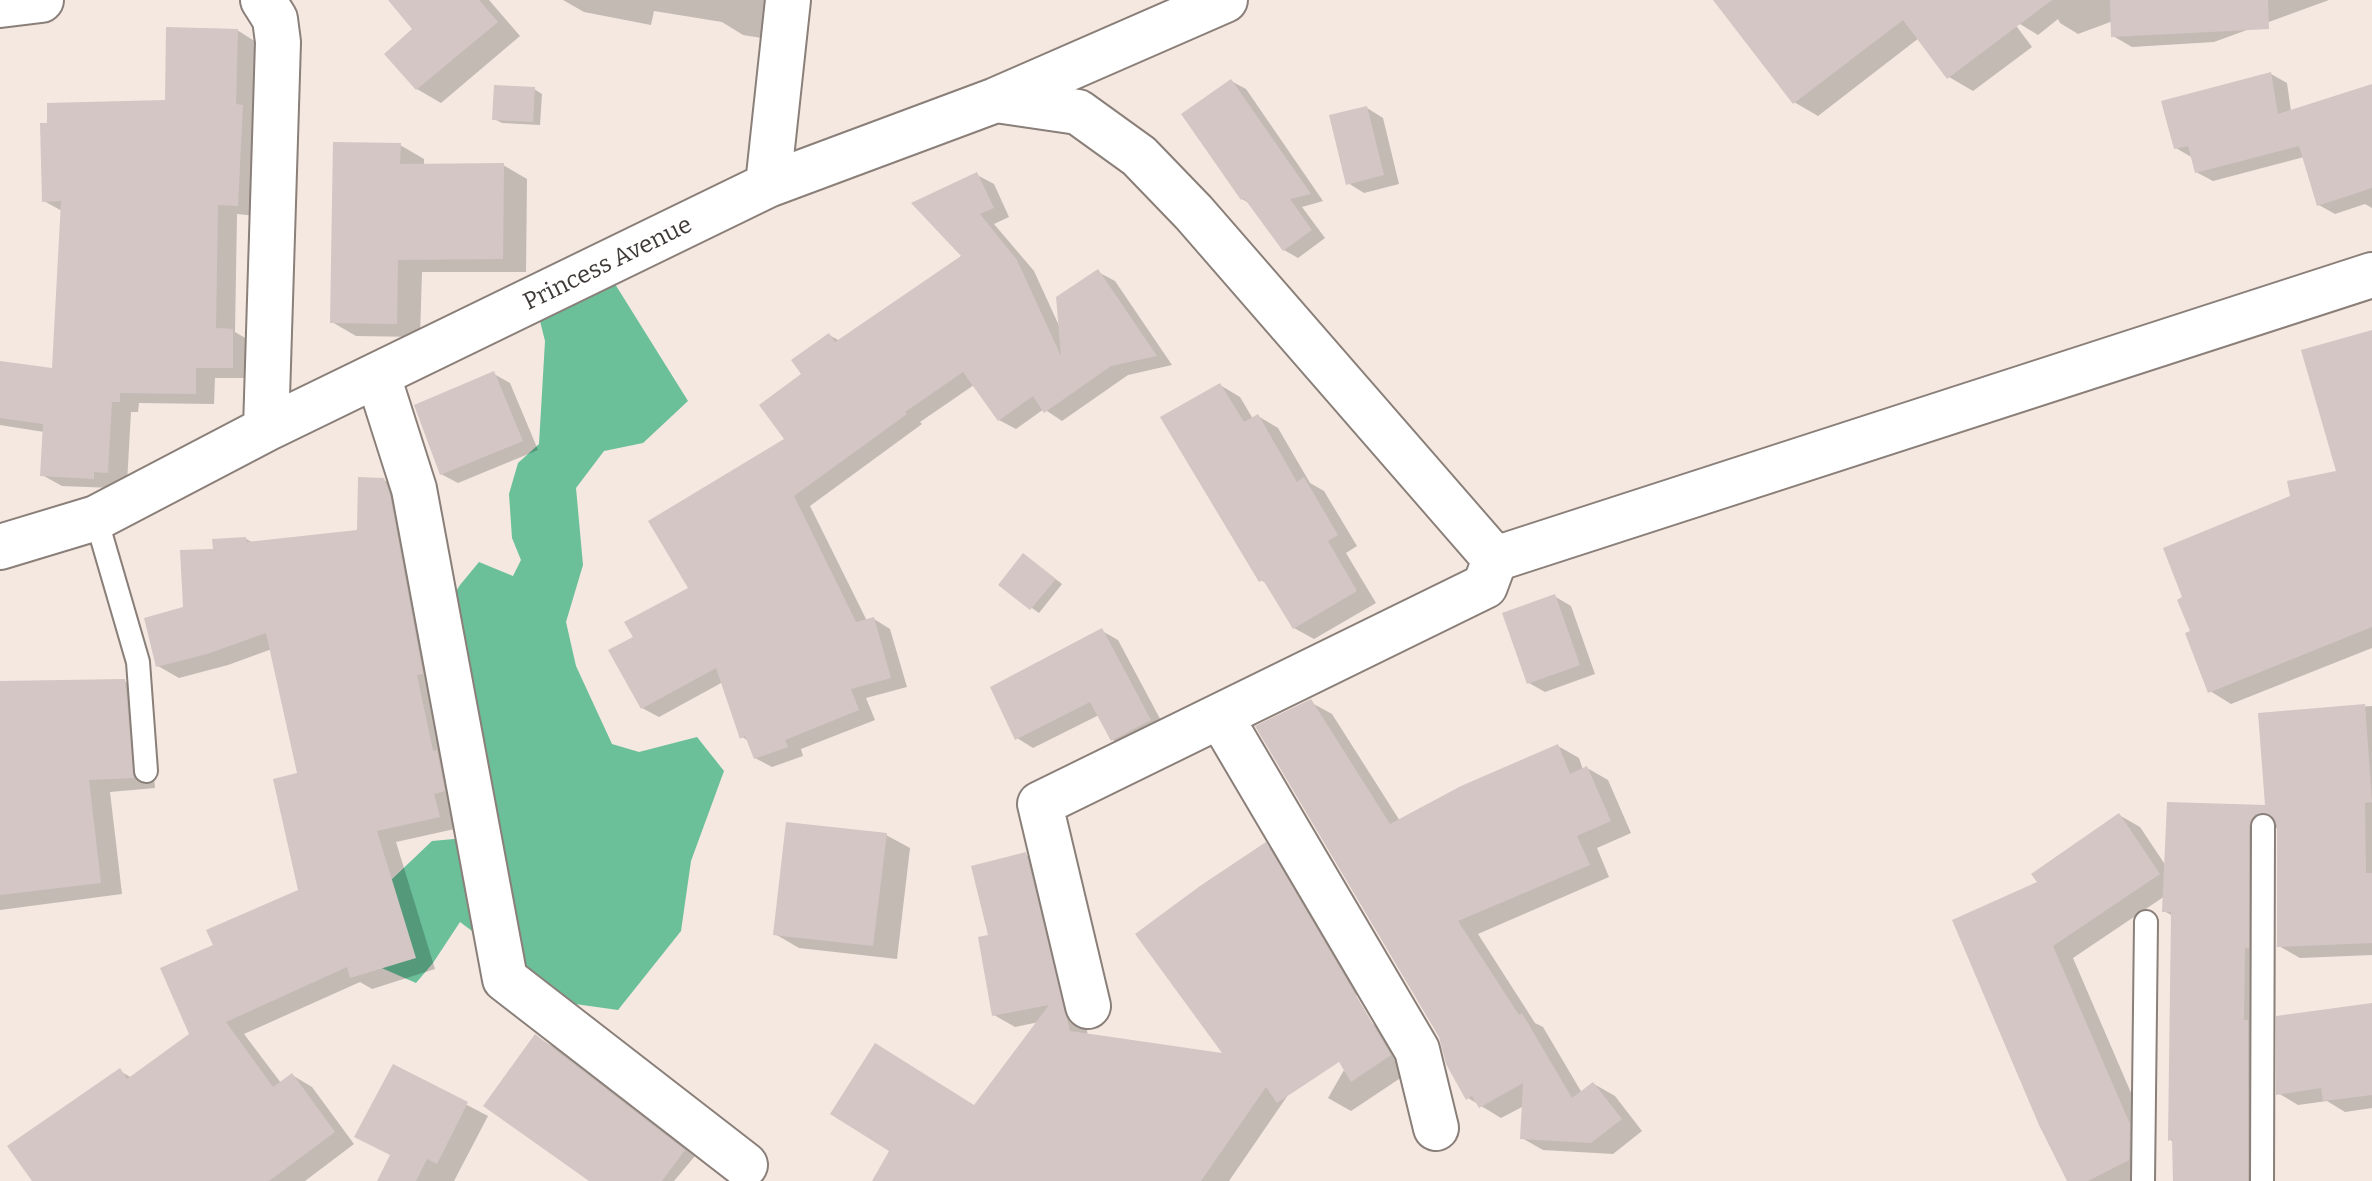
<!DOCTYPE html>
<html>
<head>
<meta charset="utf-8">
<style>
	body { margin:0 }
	canvas { display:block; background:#f4e8e1 }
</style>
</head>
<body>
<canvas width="2372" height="1181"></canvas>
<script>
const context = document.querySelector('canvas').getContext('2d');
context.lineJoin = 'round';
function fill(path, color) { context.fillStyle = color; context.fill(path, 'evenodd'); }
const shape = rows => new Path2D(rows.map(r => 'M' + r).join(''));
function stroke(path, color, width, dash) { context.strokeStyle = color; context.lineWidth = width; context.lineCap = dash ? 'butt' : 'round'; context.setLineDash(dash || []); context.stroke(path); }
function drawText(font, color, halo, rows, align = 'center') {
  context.font = font + ' Bitter,serif'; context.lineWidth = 6; context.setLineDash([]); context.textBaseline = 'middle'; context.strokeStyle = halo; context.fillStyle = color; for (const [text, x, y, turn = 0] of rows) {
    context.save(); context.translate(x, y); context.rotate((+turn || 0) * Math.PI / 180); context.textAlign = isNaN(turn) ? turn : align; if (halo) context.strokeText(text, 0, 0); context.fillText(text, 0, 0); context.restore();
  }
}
fill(shape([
	[615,284,688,401,643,443,604,451,576,488,583,565,566,622,576,666,612,744,639,752,697,737,724,771,691,861,681,931,618,1010,568,1003,460,922,433,963,416,983,377,966,390,881,432,841,465,838,436,624,460,585,479,562,513,576,521,560,512,538,509,494,518,463,539,444,545,341,536,305]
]), '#6bc09a');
fill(shape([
	[390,0,489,0,520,36,441,103,417,89,387,54,415,29],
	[563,0,787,0,780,41,743,35,722,22,654,11,651,25,584,12],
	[1716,0,1997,0,2032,47,1973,91,1949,77,1919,38,1818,116,1794,102],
	[2012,0,2329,0,2214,42,2132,47,2113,36,2113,21,2078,34,2060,23,2058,19,2038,35,2020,24],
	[237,30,256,42,257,216,237,214,235,332,252,342,252,378,215,378,214,404,139,403,138,412,131,412,127,483,113,482,113,488,62,486,42,475,44,432,0,425,0,363,54,370,62,211,44,201,166,102],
	[2271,74,2287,83,2291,111,2372,86,2372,208,2365,204,2335,214,2319,205,2304,157,2213,181,2196,172,2193,158,2176,148],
	[1231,81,1246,89,1323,201,1302,207,1325,238,1298,258,1284,250,1249,203,1242,199],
	[534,89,542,94,540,125,502,123,494,119],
	[1367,108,1383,118,1399,184,1364,193,1348,183],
	[400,145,424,159,424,166,503,165,527,179,526,272,422,272,420,337,356,336,332,322],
	[977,175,994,184,1009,217,994,224,1034,271,1061,330,1098,272,1115,281,1172,365,1128,375,1062,421,1044,409,1016,429,999,420,974,385,920,422,922,424,810,506,867,621,874,619,890,629,907,687,866,698,875,720,801,749,803,756,772,767,755,758,749,741,742,737,723,682,659,717,642,708,635,638,691,588,787,440,803,375,829,335,840,341,964,256],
	[2372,333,2372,648,2231,704,2210,691,2192,632,2293,498,2338,473],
	[494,374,510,383,538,450,458,483,441,474],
	[1220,385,1240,397,1253,419,1258,416,1278,428,1310,483,1324,491,1357,546,1346,553,1376,603,1314,639,1294,628,1269,585,1261,580],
	[384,480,404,492,459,828,396,842,435,969,372,989,360,982,244,1034,281,1083,292,1075,312,1087,354,1144,305,1181,35,1181,120,1071,132,1078,191,1034,216,946,300,892,299,775,272,649,228,665,179,678,158,666,185,608,215,551,246,539,254,543,359,532],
	[1031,560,1062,584,1039,613,1000,585],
	[1554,596,1571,606,1595,674,1545,692,1529,683],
	[1102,631,1118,640,1166,730,1129,749,1113,740,1099,715,1033,748,1017,738],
	[124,681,146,693,155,788,110,792,122,894,0,910,0,683],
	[1310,702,1332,714,1400,821,1558,746,1579,758,1583,770,1587,768,1608,780,1631,833,1597,848,1609,877,1478,934,1535,1023,1543,1027,1582,1093,1594,1084,1615,1096,1642,1131,1613,1154,1543,1150,1522,1138,1524,1106,1501,1118,1468,1098,1440,1036],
	[2372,706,2372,955,2300,958,2279,946,2279,827,2273,830,2271,1181,2175,1181,2174,1142,2170,1140,2173,916,2164,911,2165,896,2073,958,2150,1137,2149,1172,2131,1181,2069,1181,2040,883,2119,815,2140,827,2166,866,2169,804,2267,807,2260,714],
	[886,835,910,848,897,959,799,948,775,934],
	[1266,845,1286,857,1358,993,1229,1181,874,1181,975,1107,1039,1022,1015,1027,994,1015,990,937,1026,855,1046,867,1088,1035,1227,1056],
	[2372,1005,2372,1108,2345,1112,2327,1101,2298,1105,2278,1093],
	[1371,1023,1394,1036,1414,1069,1351,1111,1328,1098],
	[535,1036,557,1049,695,1156,674,1181,592,1181],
	[393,1066,488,1116,454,1181,379,1181,392,1155]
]), '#0003');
fill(shape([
	[388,0,479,0,498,22,416,90,384,54,412,29],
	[1713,0,2052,0,1947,79,1903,20,1793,104],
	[2110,0,2268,0,2269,29,2111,37],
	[166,27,238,29,236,104,243,105,238,206,218,205,216,328,233,329,233,368,196,368,196,394,120,393,120,402,112,402,108,473,94,472,94,479,40,476,43,424,0,418,0,361,52,368,61,201,42,202,40,123,47,123,47,103,165,100],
	[2271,72,2278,114,2372,84,2372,188,2317,206,2299,146,2195,173,2188,146,2174,149,2161,101],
	[1231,79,1311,194,1290,199,1312,230,1283,251,1244,198,1241,200,1181,114],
	[494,85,535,87,533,122,492,120],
	[1367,106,1384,175,1346,185,1329,115],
	[333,142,401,143,400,164,504,163,503,259,398,260,397,324,330,323],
	[977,172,994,208,980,214,1017,260,1061,356,1056,297,1098,269,1157,356,1111,366,1044,413,1033,396,998,421,963,372,905,412,907,414,794,496,856,622,874,617,891,678,851,689,859,710,785,740,788,747,754,759,745,736,740,739,716,668,641,709,608,650,633,637,624,622,688,588,648,521,784,439,759,405,801,374,791,360,829,333,835,342,961,256,911,203],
	[2372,330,2372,627,2208,693,2185,633,2190,631,2177,600,2182,597,2163,548,2290,496,2287,481,2336,471,2301,350],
	[494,371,523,441,440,475,414,405],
	[1220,383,1244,422,1258,414,1297,482,1304,477,1338,535,1328,541,1357,591,1293,629,1263,580,1259,582,1160,417],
	[358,477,384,478,390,495,423,674,417,675,433,751,437,750,445,791,434,794,440,817,377,831,416,958,350,978,347,967,226,1022,273,1087,292,1073,335,1132,269,1181,32,1181,7,1146,120,1068,127,1079,189,1034,160,968,213,945,206,930,298,890,273,779,297,773,266,633,207,654,156,667,144,618,183,607,180,550,213,549,212,539,246,537,247,542,357,530],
	[1023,553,1056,579,1030,610,998,585],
	[1555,594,1580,665,1527,684,1502,613],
	[1102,628,1151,720,1111,741,1090,702,1015,740,990,687],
	[125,679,134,778,89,780,101,883,0,895,0,681],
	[1311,699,1390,824,1461,786,1558,744,1570,774,1587,766,1611,821,1577,836,1590,865,1458,921,1519,1015,1522,1013,1572,1098,1593,1082,1622,1119,1591,1143,1520,1139,1523,1083,1479,1108,1472,1096,1466,1100,1446,1064,1439,1037,1255,726],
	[2365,704,2372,802,2365,803,2366,873,2372,873,2372,943,2277,947,2277,825,2269,814,2255,814,2249,826,2249,948,2245,948,2244,1020,2248,1020,2248,1181,2173,1181,2172,1139,2168,1141,2171,912,2162,912,2167,802,2265,805,2258,713],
	[2119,813,2160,874,2053,946,2130,1124,2129,1160,2088,1181,2067,1181,2039,1125,1952,920,2037,882,2031,874],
	[786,822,887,833,873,946,773,935],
	[1266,842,1391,1055,1351,1082,1339,1062,1277,1103,1266,1087,1201,1181,872,1181,889,1151,830,1114,875,1043,974,1105,1049,1005,992,1016,978,937,988,935,971,866,1026,852,1070,1031,1222,1053,1135,934,1200,886],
	[2372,1003,2372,1095,2323,1101,2321,1088,2276,1095,2276,1016],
	[535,1034,685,1150,662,1181,589,1181,483,1106],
	[393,1064,468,1102,437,1164,427,1159,416,1181,377,1181,390,1155,354,1137]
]), '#d4c6c4');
const lane = shape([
	[96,518,138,662,146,771],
	[2143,1181,2146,922],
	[2262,1181,2263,826]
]);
const street = shape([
	[263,0,275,19,278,42,266,429],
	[0,5,41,0],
	[996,100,1078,112,1139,156,1194,213,1495,559],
	[768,185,788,0],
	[378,376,414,489,505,979,745,1165],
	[0,547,96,518,266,429,768,185,996,100,1225,0],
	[1495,559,2372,275],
	[1220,716,1417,1050,1436,1128],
	[1088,1006,1040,804,1485,586,1495,559]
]);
stroke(lane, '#8a7f79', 26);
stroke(street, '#8a7f79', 48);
stroke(lane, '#fff', 22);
stroke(street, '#fff', 44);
drawText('24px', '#3e3936', '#fff', [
	["Princess Avenue",608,264,-26]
]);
</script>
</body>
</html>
